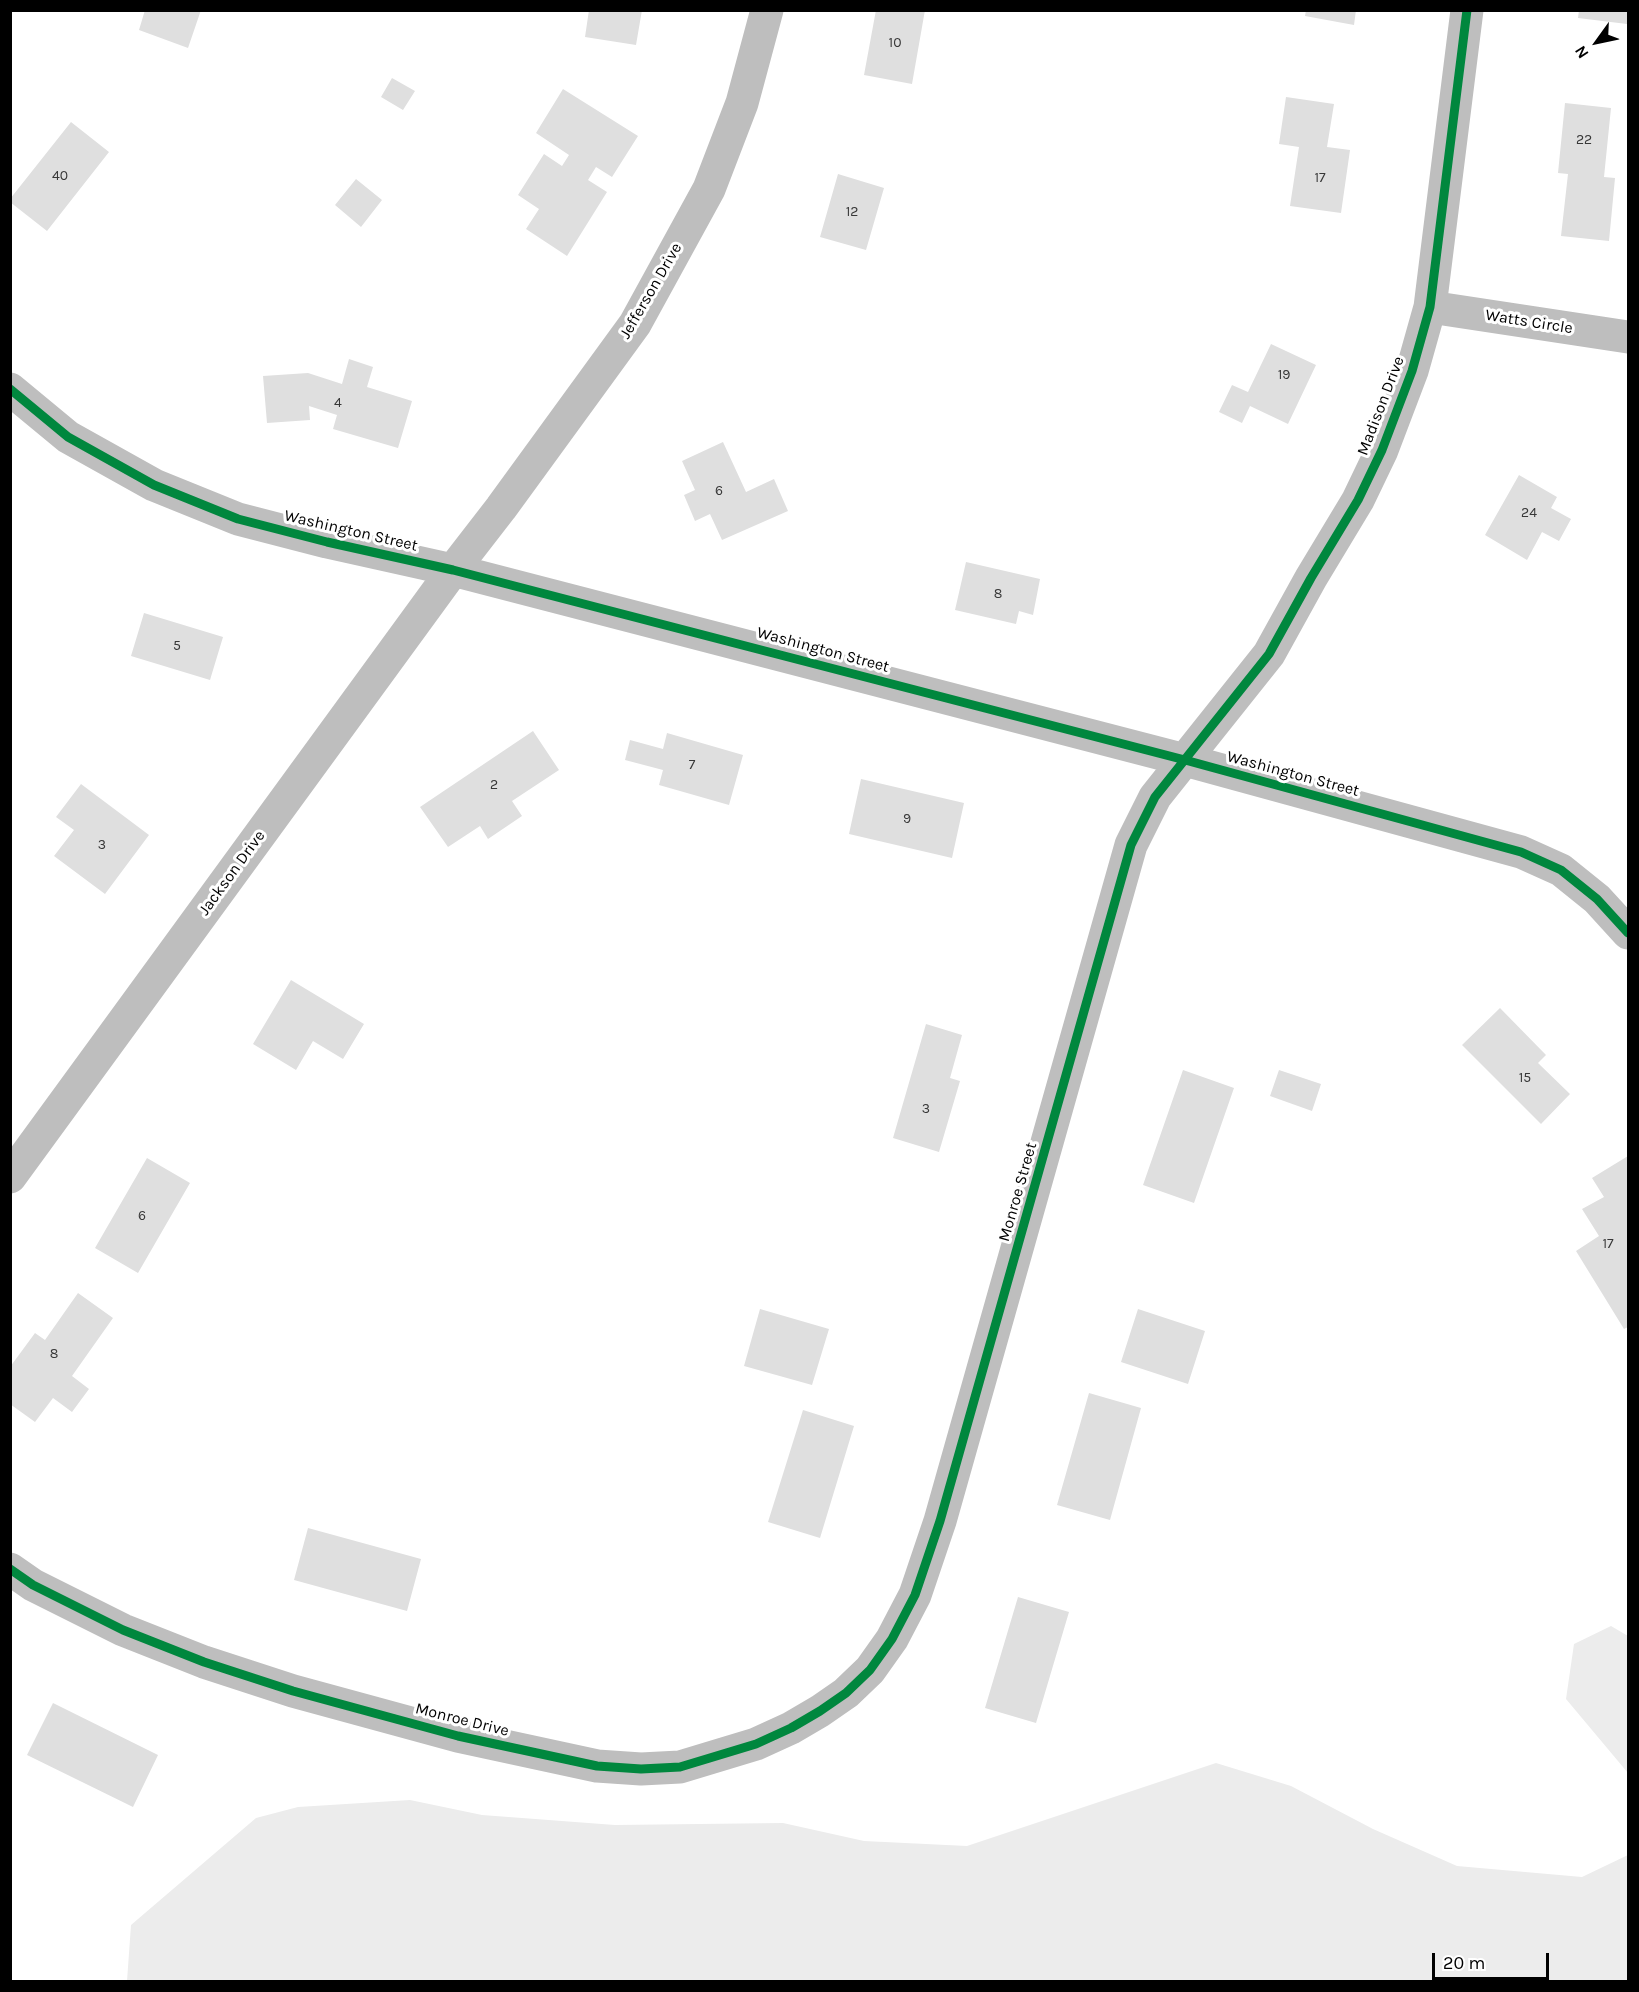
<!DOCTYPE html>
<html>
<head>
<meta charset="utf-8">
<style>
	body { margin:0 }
	#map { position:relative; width:1639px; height:1992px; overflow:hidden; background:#fff; font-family:Karla,sans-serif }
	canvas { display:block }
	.frame { position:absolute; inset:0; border:12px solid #000; pointer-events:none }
	.north { position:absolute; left:1567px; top:12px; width:60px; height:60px; -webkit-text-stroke:4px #fff; paint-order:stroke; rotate:237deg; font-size:16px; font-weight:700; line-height:24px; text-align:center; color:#000 }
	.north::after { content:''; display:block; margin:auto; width:21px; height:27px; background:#000; clip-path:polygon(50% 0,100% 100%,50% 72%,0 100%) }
	.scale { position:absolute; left:1432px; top:1953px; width:117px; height:27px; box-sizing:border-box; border:3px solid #000; border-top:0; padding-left:8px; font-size:18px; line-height:21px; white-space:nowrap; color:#000; -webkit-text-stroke:4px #fff; paint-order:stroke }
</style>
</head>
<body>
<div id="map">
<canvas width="1639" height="1992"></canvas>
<div class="frame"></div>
<div class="north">N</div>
<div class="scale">20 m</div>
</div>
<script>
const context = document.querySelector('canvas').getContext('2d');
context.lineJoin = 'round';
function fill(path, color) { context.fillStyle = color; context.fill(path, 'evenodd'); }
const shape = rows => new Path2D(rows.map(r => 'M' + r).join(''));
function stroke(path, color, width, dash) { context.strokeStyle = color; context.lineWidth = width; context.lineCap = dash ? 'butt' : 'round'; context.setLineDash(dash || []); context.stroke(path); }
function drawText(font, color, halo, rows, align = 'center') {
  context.font = font + ' Karla,sans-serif'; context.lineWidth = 6; context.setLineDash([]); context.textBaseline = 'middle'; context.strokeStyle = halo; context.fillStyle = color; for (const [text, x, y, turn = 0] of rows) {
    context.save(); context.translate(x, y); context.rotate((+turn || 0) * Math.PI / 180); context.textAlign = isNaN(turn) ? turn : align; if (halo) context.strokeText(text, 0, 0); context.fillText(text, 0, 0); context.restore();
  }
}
fill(shape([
	[1611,1626,1628,1636,1628,1773,1566,1699,1574,1644],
	[1216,1763,1291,1786,1373,1829,1457,1866,1582,1877,1628,1855,1628,1981,127,1981,131,1925,256,1818,298,1807,410,1800,482,1815,615,1825,783,1823,864,1841,967,1846]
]), '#ececec');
fill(shape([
	[145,10,201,10,188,48,139,30],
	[589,10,642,10,636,45,585,37],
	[876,10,925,10,912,84,864,75],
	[1306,10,1356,10,1354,25,1305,16],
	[1579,10,1628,10,1627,24,1578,18],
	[392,78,415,91,403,110,381,97],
	[563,89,638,136,612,177,596,167,588,180,607,192,567,256,526,229,539,209,518,195,544,154,562,166,569,155,536,133],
	[1286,97,1334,104,1327,147,1350,150,1341,213,1290,206,1299,147,1279,144],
	[1565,103,1611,108,1604,177,1615,178,1609,241,1561,236,1568,174,1558,173],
	[71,122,109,152,47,231,10,202,10,199],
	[838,174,884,188,866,250,820,237],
	[356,179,382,200,361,227,335,205],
	[1271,344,1316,365,1288,424,1250,406,1242,423,1219,412,1232,385,1248,392],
	[349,359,373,367,367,387,412,401,398,448,333,429,337,415,309,406,310,420,267,423,263,376,308,373,342,384],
	[723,442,746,492,774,479,788,511,722,540,710,514,695,521,684,495,695,490,682,461],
	[1519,475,1557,497,1551,508,1571,519,1559,541,1542,532,1527,560,1485,535],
	[966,562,1040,579,1033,615,1019,611,1016,624,955,610],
	[144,613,223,637,210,680,131,656],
	[533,731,559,770,512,801,522,816,488,839,480,826,448,847,420,807],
	[667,733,743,755,729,805,659,785,663,770,625,760,630,740,663,749],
	[861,779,964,803,952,858,849,834],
	[81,784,149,835,105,894,54,856,74,830,56,817],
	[291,980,364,1024,343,1059,313,1041,296,1070,253,1044],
	[1500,1008,1546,1055,1538,1063,1570,1094,1541,1124,1462,1045],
	[926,1024,962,1035,950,1078,960,1081,939,1152,893,1138],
	[1183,1070,1234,1088,1194,1203,1143,1185],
	[1279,1070,1321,1084,1312,1111,1270,1096],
	[1628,1156,1628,1327,1624,1329,1576,1251,1599,1236,1582,1209,1604,1197,1592,1178],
	[147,1158,190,1183,138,1273,95,1248],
	[78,1293,113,1318,72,1376,89,1389,72,1412,53,1398,35,1422,10,1404,10,1367,35,1333,45,1340],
	[760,1309,829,1329,812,1385,744,1366],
	[1138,1309,1205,1331,1188,1384,1121,1362],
	[1089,1393,1141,1408,1110,1520,1057,1505],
	[803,1410,854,1426,820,1538,768,1522],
	[308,1528,421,1559,407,1611,294,1580],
	[1018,1597,1069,1612,1036,1723,985,1708],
	[53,1703,158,1755,133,1807,27,1755]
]), '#dfdfdf');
stroke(shape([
	[1430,307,1628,337],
	[10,389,68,437,154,485,238,519,327,542,453,570,1185,760,1521,852,1561,870,1597,899,1628,933],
	[10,1177,453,570,501,508,635,324,709,189,742,103,767,10],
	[10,1569,33,1585,123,1630,204,1662,293,1691,458,1736,597,1766,641,1769,680,1767,756,1744,791,1728,820,1711,846,1693,870,1670,892,1639,915,1595,940,1521,1131,845,1155,797,1269,654,1311,578,1358,500,1382,450,1412,371,1430,307,1467,10]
]), '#bebebe', 33);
stroke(shape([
	[10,389,68,437,154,485,238,519,327,542,453,570,1185,760,1521,852,1561,870,1597,899,1628,933],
	[10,1569,33,1585,123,1630,204,1662,293,1691,458,1736,597,1766,641,1769,680,1767,756,1744,791,1728,820,1711,846,1693,870,1670,892,1639,915,1595,940,1521,1131,845,1155,797,1269,654,1311,578,1358,500,1382,450,1412,371,1430,307,1467,10]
]), '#00873e', 9);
drawText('14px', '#383838', null, [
	["10",895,43],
	["22",1584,140],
	["40",60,176],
	["17",1320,178],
	["12",852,212],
	["19",1284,375],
	["4",338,403],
	["6",719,491],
	["24",1529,513],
	["8",998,594],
	["5",177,646],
	["7",692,765],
	["2",494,785],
	["9",907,819],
	["3",102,845],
	["15",1525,1078],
	["3",926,1109],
	["6",142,1216],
	["17",1608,1244],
	["8",54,1354]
]);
drawText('16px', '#000', '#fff', [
	["Jefferson Drive",651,291,-60],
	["Watts Circle",1529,322,9],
	["Madison Drive",1381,406,-69],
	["Washington Street",351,531,13],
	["Washington Street",823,650,15],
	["Washington Street",1293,774,15],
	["Jackson Drive",232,873,-54],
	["Monroe Street",1018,1192,-74],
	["Monroe Drive",462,1720,14]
]);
</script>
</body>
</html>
